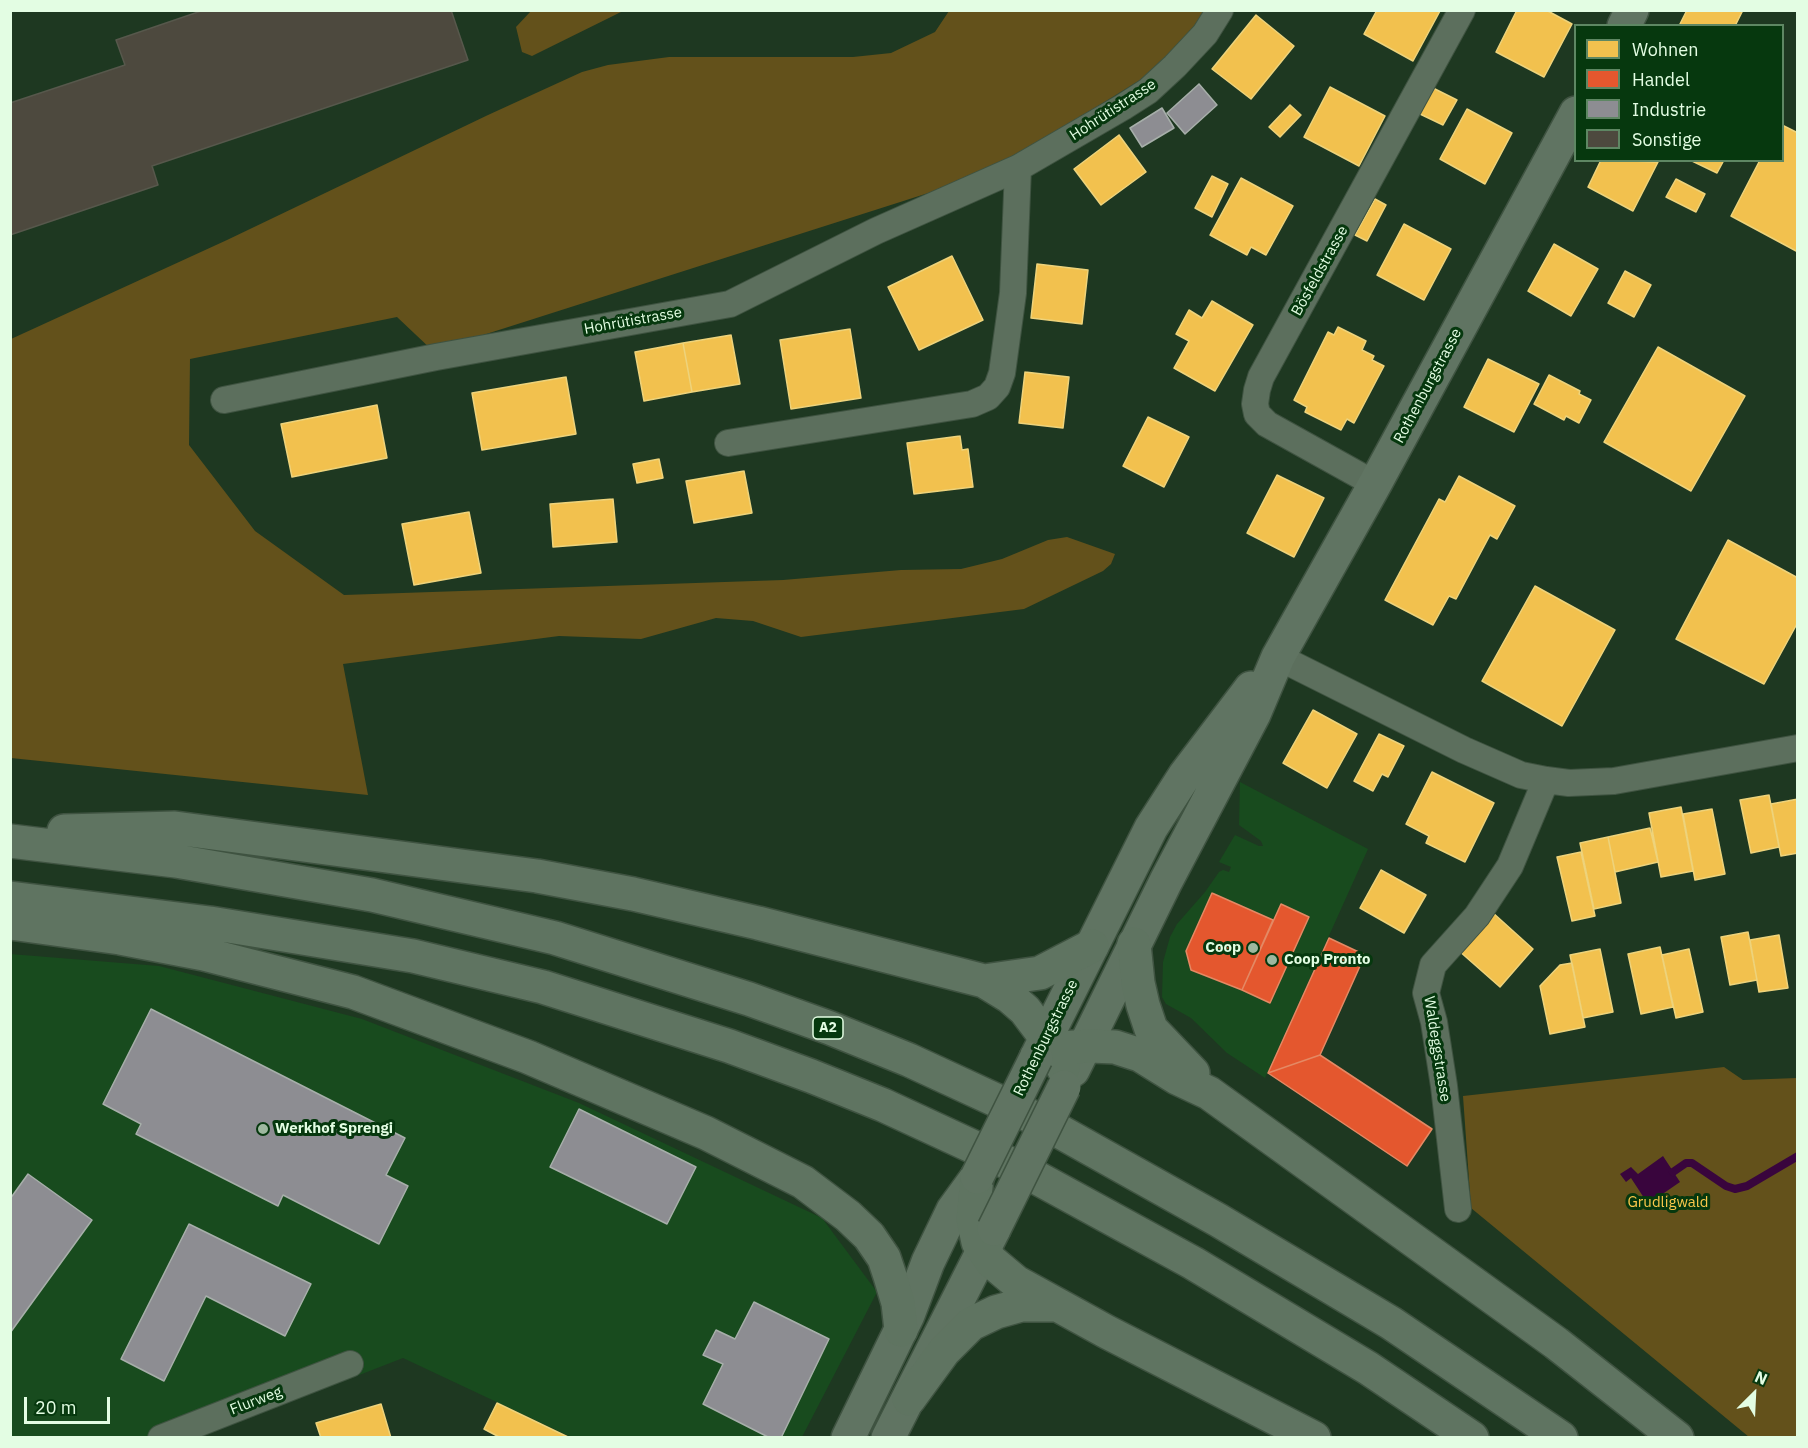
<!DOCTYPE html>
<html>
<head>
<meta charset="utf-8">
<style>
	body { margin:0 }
	#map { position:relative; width:1808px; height:1448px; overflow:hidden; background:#1e3821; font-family:"IBM Plex Sans",sans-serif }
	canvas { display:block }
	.frame { position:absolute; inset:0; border:12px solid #e3fde3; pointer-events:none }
	.legend { position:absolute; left:1574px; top:24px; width:210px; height:138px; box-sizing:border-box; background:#06380e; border:2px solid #5e8763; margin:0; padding:8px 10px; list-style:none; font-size:18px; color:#e3fde3 }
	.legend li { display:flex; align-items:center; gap:12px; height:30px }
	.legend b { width:30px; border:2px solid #5e8763 }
	.north { position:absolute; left:1724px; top:1364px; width:60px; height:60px; -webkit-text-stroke:4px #06380e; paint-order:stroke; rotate:24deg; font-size:16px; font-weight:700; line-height:24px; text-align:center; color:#e3fde3 }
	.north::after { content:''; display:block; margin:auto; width:21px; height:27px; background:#e3fde3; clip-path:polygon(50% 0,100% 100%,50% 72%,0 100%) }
	.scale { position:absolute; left:24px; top:1397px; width:86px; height:27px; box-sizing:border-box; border:3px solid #e3fde3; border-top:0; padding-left:8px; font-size:18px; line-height:21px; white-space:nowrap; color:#e3fde3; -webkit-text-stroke:4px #06380e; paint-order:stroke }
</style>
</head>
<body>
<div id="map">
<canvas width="1808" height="1448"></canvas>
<div class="frame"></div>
<ul class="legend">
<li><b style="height:16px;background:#f2c14e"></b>Wohnen</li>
<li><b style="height:16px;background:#e4572e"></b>Handel</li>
<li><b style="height:16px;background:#8d8d92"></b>Industrie</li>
<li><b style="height:16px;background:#4d493e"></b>Sonstige</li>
</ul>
<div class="north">N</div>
<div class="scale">20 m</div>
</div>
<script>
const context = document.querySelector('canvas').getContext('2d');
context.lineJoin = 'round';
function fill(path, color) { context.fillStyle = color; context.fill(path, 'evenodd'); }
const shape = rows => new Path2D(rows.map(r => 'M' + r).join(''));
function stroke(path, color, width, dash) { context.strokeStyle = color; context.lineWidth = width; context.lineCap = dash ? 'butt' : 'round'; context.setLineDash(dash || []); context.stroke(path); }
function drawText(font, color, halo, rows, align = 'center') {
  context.font = font + ' "IBM Plex Sans",sans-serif'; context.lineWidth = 6; context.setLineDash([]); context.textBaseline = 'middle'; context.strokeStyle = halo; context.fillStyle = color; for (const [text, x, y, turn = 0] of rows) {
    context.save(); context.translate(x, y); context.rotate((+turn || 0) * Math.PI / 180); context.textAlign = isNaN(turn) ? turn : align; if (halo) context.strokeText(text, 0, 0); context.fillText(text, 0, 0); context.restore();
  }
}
fill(shape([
	[1240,782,1368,849,1265,1078,1227,1053,1191,1018,1166,1004,1162,997,1163,962,1170,937,1177,924,1205,892,1219,872,1223,870,1229,872,1231,867,1219,862,1235,835,1259,846,1263,846,1261,841,1239,825],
	[10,954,159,966,362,1019,579,1103,822,1218,877,1292,802,1437,571,1437,403,1358,200,1437,11,1437]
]), '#184b1e');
fill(shape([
	[531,11,531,10,623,11,532,56,522,52,516,27],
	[949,11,1204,11,1188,36,1145,77,988,174,433,351,397,317,190,359,189,445,255,531,344,595,783,580,901,570,961,569,1002,559,1048,540,1067,537,1115,554,1111,564,1103,571,1024,609,801,637,753,621,716,618,641,639,559,636,343,664,368,795,11,758,11,339,227,240,488,115,582,72,608,65,669,57,853,57,891,53,935,32],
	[1724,1067,1743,1080,1797,1078,1797,1437,1749,1437,1471,1208,1463,1096]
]), '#63511b');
fill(shape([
	[1663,1156,1680,1182,1648,1204,1631,1178,1626,1182,1620,1174,1631,1167,1638,1174]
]), '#39053d');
const homes = shape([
	[1377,10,1439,10,1440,11,1413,61,1364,34,1377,10],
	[1517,10,1546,10,1572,24,1544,77,1496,52,1517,10],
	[1687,10,1743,10,1735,26,1679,26,1687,10],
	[1256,15,1294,46,1251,99,1212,69,1256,15],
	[1330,87,1385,116,1359,166,1304,137,1330,87],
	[1433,88,1457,100,1443,125,1420,114,1433,88],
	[1290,105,1301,115,1280,137,1269,127,1290,105],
	[1467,109,1512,133,1485,184,1440,159,1467,109],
	[1782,125,1798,133,1798,252,1731,216,1760,160,1782,160,1782,125],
	[1119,135,1146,172,1101,205,1074,169,1119,135],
	[1601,160,1658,162,1633,211,1588,187,1601,160],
	[1690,160,1724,160,1717,173,1690,160],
	[1212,176,1228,184,1212,217,1195,208,1212,176],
	[1241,178,1293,206,1266,255,1251,247,1247,255,1210,235,1241,178],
	[1676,179,1705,194,1696,212,1666,197,1676,179],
	[1375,199,1386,205,1367,241,1355,235,1375,199],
	[1404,224,1451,249,1424,300,1377,275,1404,224],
	[1554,244,1598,269,1571,316,1528,291,1554,244],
	[952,256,983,320,919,350,888,287,952,256],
	[1037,264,1088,270,1082,324,1031,318,1037,264],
	[1625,271,1651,285,1634,317,1608,303,1625,271],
	[1212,301,1253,325,1215,391,1174,368,1189,341,1176,334,1189,310,1202,318,1212,301],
	[1338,327,1366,341,1362,350,1374,356,1372,360,1384,366,1354,423,1347,419,1341,430,1305,412,1307,407,1294,400,1328,332,1334,335,1338,327],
	[850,329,861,398,791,409,780,340,850,329],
	[731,335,740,384,692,392,683,343,731,335],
	[683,343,692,392,644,401,635,352,683,343],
	[1658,347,1745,396,1691,491,1604,442,1658,347],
	[1488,359,1539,384,1514,432,1464,407,1488,359],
	[1025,372,1069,377,1063,428,1019,423,1025,372],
	[1549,375,1580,391,1579,394,1591,400,1579,423,1566,416,1564,420,1534,404,1549,375],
	[566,377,576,434,482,450,472,393,566,377],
	[377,405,387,458,292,477,281,424,377,405],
	[1148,417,1189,437,1164,487,1123,466,1148,417],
	[960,436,962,450,968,449,973,487,914,494,907,443,960,436],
	[659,459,663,478,637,483,633,464,659,459],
	[744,471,752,513,694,523,686,481,744,471],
	[1277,475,1324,498,1294,557,1247,533,1277,475],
	[1459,476,1515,506,1497,539,1490,535,1456,599,1449,596,1433,625,1385,600,1439,499,1445,502,1459,476],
	[613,499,617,542,553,547,550,504,613,499],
	[469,512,481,573,414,585,402,524,469,512],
	[1728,540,1798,578,1798,622,1764,684,1676,639,1728,540],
	[1535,586,1615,630,1562,726,1482,681,1535,586],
	[1313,710,1357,734,1327,788,1283,763,1313,710],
	[1379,734,1404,746,1388,777,1382,774,1373,791,1354,781,1379,734],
	[1432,772,1494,803,1465,862,1426,843,1429,836,1406,824,1432,772],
	[1769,795,1779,847,1751,853,1740,800,1769,795],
	[1798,799,1798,853,1781,856,1771,804,1798,799],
	[1681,807,1693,871,1661,877,1649,813,1681,807],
	[1712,809,1725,874,1695,880,1683,814,1712,809],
	[1650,828,1658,862,1615,872,1608,837,1650,828],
	[1608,837,1621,903,1594,909,1580,843,1608,837],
	[1581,852,1595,916,1572,921,1557,857,1581,852],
	[1381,870,1426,895,1404,933,1360,908,1381,870],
	[1492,912,1533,949,1500,987,1458,950,1492,912],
	[1748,932,1757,980,1730,985,1721,937,1748,932],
	[1779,935,1788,988,1759,992,1750,940,1779,935],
	[1660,947,1673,1007,1641,1014,1628,954,1660,947],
	[1600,949,1613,1012,1583,1018,1570,955,1600,949],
	[1689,949,1703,1012,1676,1018,1662,955,1689,949],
	[1572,963,1585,1027,1550,1034,1540,986,1560,965,1572,963],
	[497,1403,568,1437,568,1438,501,1438,484,1429,497,1403],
	[381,1404,391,1438,321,1438,316,1423,381,1404]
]);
fill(homes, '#f2c14e');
stroke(homes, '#eed37b', 1.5);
const shops = shape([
	[1212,893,1273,920,1242,990,1191,970,1186,951,1212,893],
	[1281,904,1309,917,1270,1003,1242,990,1281,904],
	[1329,938,1365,955,1320,1055,1268,1073,1329,938],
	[1320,1055,1432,1129,1407,1166,1268,1073,1320,1055]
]);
fill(shops, '#e4572e');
stroke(shops, '#e48964', 1.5);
const industry = shape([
	[1199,84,1217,105,1185,134,1167,113,1199,84],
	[1162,108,1174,128,1142,147,1130,128,1162,108],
	[151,1009,405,1138,386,1175,408,1186,379,1244,283,1195,278,1206,136,1134,141,1124,103,1104,151,1009],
	[579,1109,696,1167,667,1224,550,1167,579,1109],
	[28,1174,92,1220,10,1333,10,1199,28,1174],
	[189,1224,311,1284,285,1336,206,1296,164,1381,121,1359,189,1224],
	[754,1302,829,1339,781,1438,770,1438,703,1404,723,1364,703,1355,716,1330,735,1339,754,1302]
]);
fill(industry, '#8d8d92');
stroke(industry, '#a7afaa', 1.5);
stroke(shape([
	[1673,1172,1686,1163,1692,1163,1726,1186,1735,1189,1747,1186,1798,1156]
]), '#39053d', 8);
const building = shape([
	[204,10,451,10,468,60,152,166,158,185,10,235,10,103,125,65,116,40,204,10]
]);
fill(building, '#4d493e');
stroke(building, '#57584c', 1.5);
const minor = shape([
	[224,400,436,357,730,304,876,231,1018,168,1123,107,1148,91,1175,66,1205,34,1220,10],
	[728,443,972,404,988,397,997,387,1002,373,1013,293,1018,168],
	[1375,484,1267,424,1257,414,1255,404,1257,390,1261,377,1462,10],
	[1278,657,1464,750,1521,775,1546,780,1569,783,1614,781,1798,748],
	[1458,1209,1444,1086,1434,1022,1426,993,1433,965,1477,916,1510,866,1546,780],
	[161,1438,350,1364]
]);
const secondary = shape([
	[1624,26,1632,10],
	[1036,1058,1151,828,1185,775,1251,688],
	[1073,1070,1166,881,1254,714,1278,657,1375,484,1576,113],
	[848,1438,908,1315,928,1262,953,1210,977,1177],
	[888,1438,994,1229]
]);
const motorway = shape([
	[64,831,175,828,537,876,633,894,758,923,984,981,1040,973,1092,946],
	[10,841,176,861,372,895,555,938,749,999,830,1028,909,1060,1041,1121,1218,1220,1391,1323,1561,1438],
	[10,898,210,923,413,956,543,987,729,1046,811,1076,883,1105,1019,1168,1193,1263,1368,1368,1472,1438],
	[10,923,120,938,204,954,353,992,528,1057,706,1133,803,1182,848,1216,869,1236,884,1258,890,1276,898,1303,901,1330],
	[1134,944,1138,983,1143,1005,1151,1029,1193,1073],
	[984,981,1010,997,1025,1010,1061,1058,1063,1068],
	[1036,1058,1060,1048,1090,1046,1115,1047,1140,1055,1177,1078,1209,1093,1556,1343,1677,1438],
	[977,1177,973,1219,978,1242,991,1261,1016,1282,1107,1332,1314,1438],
	[909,1399,944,1351,971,1324,996,1312,1021,1305,1056,1305]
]);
stroke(minor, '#3f5341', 28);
stroke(secondary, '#3f5341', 36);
stroke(motorway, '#3f5341', 36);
stroke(minor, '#5c6f5d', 26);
stroke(secondary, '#607462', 33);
stroke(motorway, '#5f7461', 33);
const secondaryBridge = shape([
	[977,1177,1036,1058],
	[994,1229,1064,1087]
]);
stroke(secondaryBridge, '#3f5341', 36, []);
stroke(secondaryBridge, '#607462', 33);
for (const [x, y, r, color] of [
	[1253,948,6,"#9eb89f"],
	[1272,960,6,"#9eb89f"],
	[263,1129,6,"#9eb89f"]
]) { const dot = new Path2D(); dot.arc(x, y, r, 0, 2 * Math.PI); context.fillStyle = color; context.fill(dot); stroke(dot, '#06380e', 2); }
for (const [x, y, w] of [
	[828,1028,30]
]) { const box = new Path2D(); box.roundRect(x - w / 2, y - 11, w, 22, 4.5); context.fillStyle = '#06380e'; context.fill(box); stroke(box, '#e3fde3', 1.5); }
drawText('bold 14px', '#e3fde3', null, [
	["A2",828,1028]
]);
drawText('15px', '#e3fde3', '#06380e', [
	["Hohrütistrasse",1113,110,-33],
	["Bösfeldstrasse",1320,271,-61],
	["Hohrütistrasse",633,321,-10],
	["Rothenburgstrasse",1428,386,-62],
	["Rothenburgstrasse",1046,1038,-64],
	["Waldeggstrasse",1437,1049,81],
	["Flurweg",256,1401,-21]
]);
drawText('bold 15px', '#e3fde3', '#06380e', [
	["Coop",1241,948,"right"],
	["Coop Pronto",1284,960],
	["Werkhof Sprengi",275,1129]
], 'left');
drawText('15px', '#fcc84c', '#06380e', [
	["Grudligwald",1668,1203]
]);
</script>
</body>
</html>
